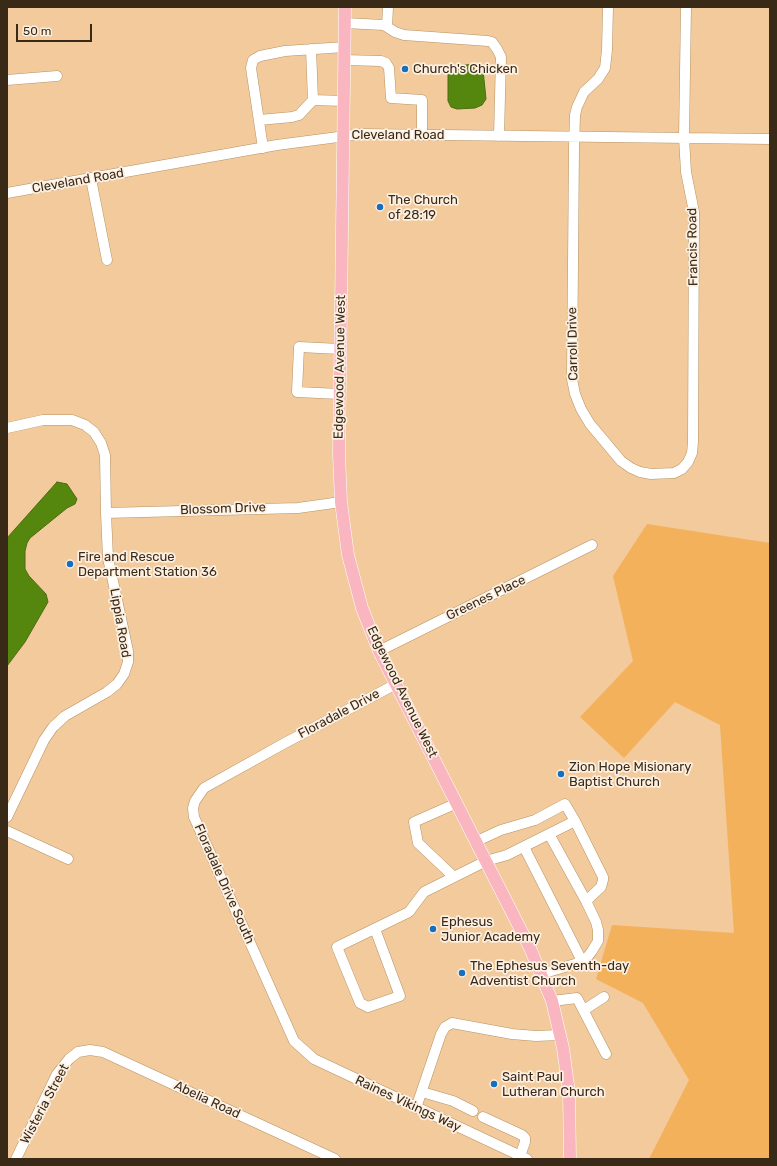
<!DOCTYPE html>
<html>
<head>
<meta charset="utf-8">
<style>
	body { margin:0 }
	#map { position:relative; width:777px; height:1166px; overflow:hidden; background:#f2ca9b; font-family:Rubik,sans-serif }
	canvas { display:block }
	.frame { position:absolute; inset:0; border:8px solid #392a17; pointer-events:none }
	.scale { position:absolute; left:16px; top:24px; width:76px; height:18px; box-sizing:border-box; border:2px solid #392a17; border-top:0; padding-left:5px; font-size:12px; line-height:14px; white-space:nowrap; color:#392a17; -webkit-text-stroke:3px #fdf0e2; paint-order:stroke }
</style>
</head>
<body>
<div id="map">
<canvas width="777" height="1166"></canvas>
<div class="frame"></div>
<div class="scale">50 m</div>
</div>
<script>
const context = document.querySelector('canvas').getContext('2d');
context.lineJoin = 'round';
function fill(path, color) { context.fillStyle = color; context.fill(path, 'evenodd'); }
const shape = rows => new Path2D(rows.map(r => 'M' + r).join(''));
function stroke(path, color, width, dash) { context.strokeStyle = color; context.lineWidth = width; context.lineCap = dash ? 'butt' : 'round'; context.setLineDash(dash || []); context.stroke(path); }
function drawText(font, color, halo, rows, align = 'center') {
  context.font = font + ' Rubik,sans-serif'; context.lineWidth = 3.5; context.setLineDash([]); context.textBaseline = 'middle'; context.strokeStyle = halo; context.fillStyle = color; for (const [text, x, y, turn = 0] of rows) {
    context.save(); context.translate(x, y); context.rotate((+turn || 0) * Math.PI / 180); context.textAlign = isNaN(turn) ? turn : align; if (halo) context.strokeText(text, 0, 0); context.fillText(text, 0, 0); context.restore();
  }
}
fill(shape([
	[647,524,770,543,770,1159,649,1159,689,1080,643,1003,596,979,612,925,734,933,720,725,675,702,624,758,580,717,633,661,613,576]
]), '#f3b15c');
const water = shape([
	[473,64,478,65,483,70,486,99,482,105,475,108,457,109,451,107,448,101,448,72,452,67,473,64],
	[57,482,67,484,77,499,75,504,67,508,30,538,27,543,25,551,25,569,29,576,46,594,48,602,25,642,7,666,7,538,57,482]
]);
fill(water, '#55870e');
stroke(water, '#4d6b11', 1);
const minor = shape([
	[608,7,607,50,605,68,598,79,584,92,577,107,575,115,574,148,572,379,575,394,581,409,590,424,621,461,631,468,640,472,651,474,674,473,682,469,688,462,692,453,693,442,694,212,686,172,684,138,686,7],
	[344,23,384,25,395,32,404,35,488,41,492,42,497,49,501,57,499,136],
	[387,27,388,7],
	[311,49,313,100,344,101],
	[344,60,381,61,386,63,389,68,391,98,422,100,422,135],
	[7,80,57,76],
	[259,120,292,117,299,115,313,100],
	[263,148,251,68,253,60,260,56,285,51,345,47],
	[91,179,107,260],
	[7,193,277,145,361,134,770,139],
	[340,394,297,392,299,347,340,349],
	[7,428,43,420,72,420,85,425,94,432,101,443,105,455,106,513,108,558,128,651,128,662,124,674,117,684,107,692,65,716,53,727,44,740,7,817],
	[106,513,298,508,341,502],
	[379,651,592,545],
	[396,684,283,744,204,788,195,801,193,808,194,817,294,1041,314,1059,527,1159],
	[7,831,68,859],
	[477,841,501,830,535,820,565,804,575,821],
	[524,847,582,961],
	[454,877,418,843,414,822,457,803],
	[375,929,400,996,368,1007,360,1003,337,947,409,912,424,892,486,861,507,855,575,821,603,877,603,880,601,887,586,901],
	[541,974,575,964,585,960,592,951,598,941,598,930,596,922,586,901,549,834],
	[552,1001,577,998,606,1054],
	[584,1010,604,997],
	[422,1092,453,1101,473,1111],
	[416,1108,441,1034,445,1027,452,1023,512,1034,536,1036,560,1035],
	[483,1117,522,1135,525,1138,525,1142,520,1156],
	[16,1159,57,1074,69,1059,78,1052,90,1050,103,1052,335,1159]
]);
const major = shape([
	[345,7,339,454,341,502,348,555,362,608,379,651,530,948,552,1001,563,1048,569,1092,570,1159]
]);
stroke(minor, '#b79264', 11);
stroke(major, '#fff', 13);
stroke(minor, '#fff', 10);
stroke(major, '#f9b6c0', 12);
for (const [x, y, r, color] of [
	[405,69,4,"#176ebc"],
	[380,207,4,"#176ebc"],
	[70,564,4,"#176ebc"],
	[561,774,4,"#176ebc"],
	[433,929,4,"#176ebc"],
	[462,973,4,"#176ebc"],
	[494,1084,4,"#176ebc"]
]) { const dot = new Path2D(); dot.arc(x, y, r, 0, 2 * Math.PI); context.fillStyle = color; context.fill(dot); stroke(dot, '#fdf0e2', 1.5); }
drawText('13px', '#392a17', '#fdf0e2', [
	["Church's Chicken",413,69],
	["The Church",388,200],
	["of 28:19",388,215],
	["Fire and Rescue",78,557],
	["Department Station 36",78,572],
	["Zion Hope Misionary",569,767],
	["Baptist Church",569,782],
	["Ephesus",441,922],
	["Junior Academy",441,937],
	["The Ephesus Seventh-day",470,966],
	["Adventist Church",470,981],
	["Saint Paul",502,1077],
	["Lutheran Church",502,1092]
], 'left');
drawText('13px', '#392a17', '#fdf0e2', [
	["Cleveland Road",398,135],
	["Cleveland Road",78,181,-10],
	["Francis Road",693,247,-91],
	["Carroll Drive",573,344,-91],
	["Edgewood Avenue West",340,367,-89],
	["Blossom Drive",223,509,-2],
	["Greenes Place",486,598,-26],
	["Lippia Road",120,623,80],
	["Edgewood Avenue West",402,692,64],
	["Floradale Drive",339,714,-28],
	["Floradale Drive South",224,884,66],
	["Abelia Road",207,1100,25],
	["Wisteria Street",45,1104,-62],
	["Raines Vikings Way",408,1104,25]
]);
</script>
</body>
</html>
